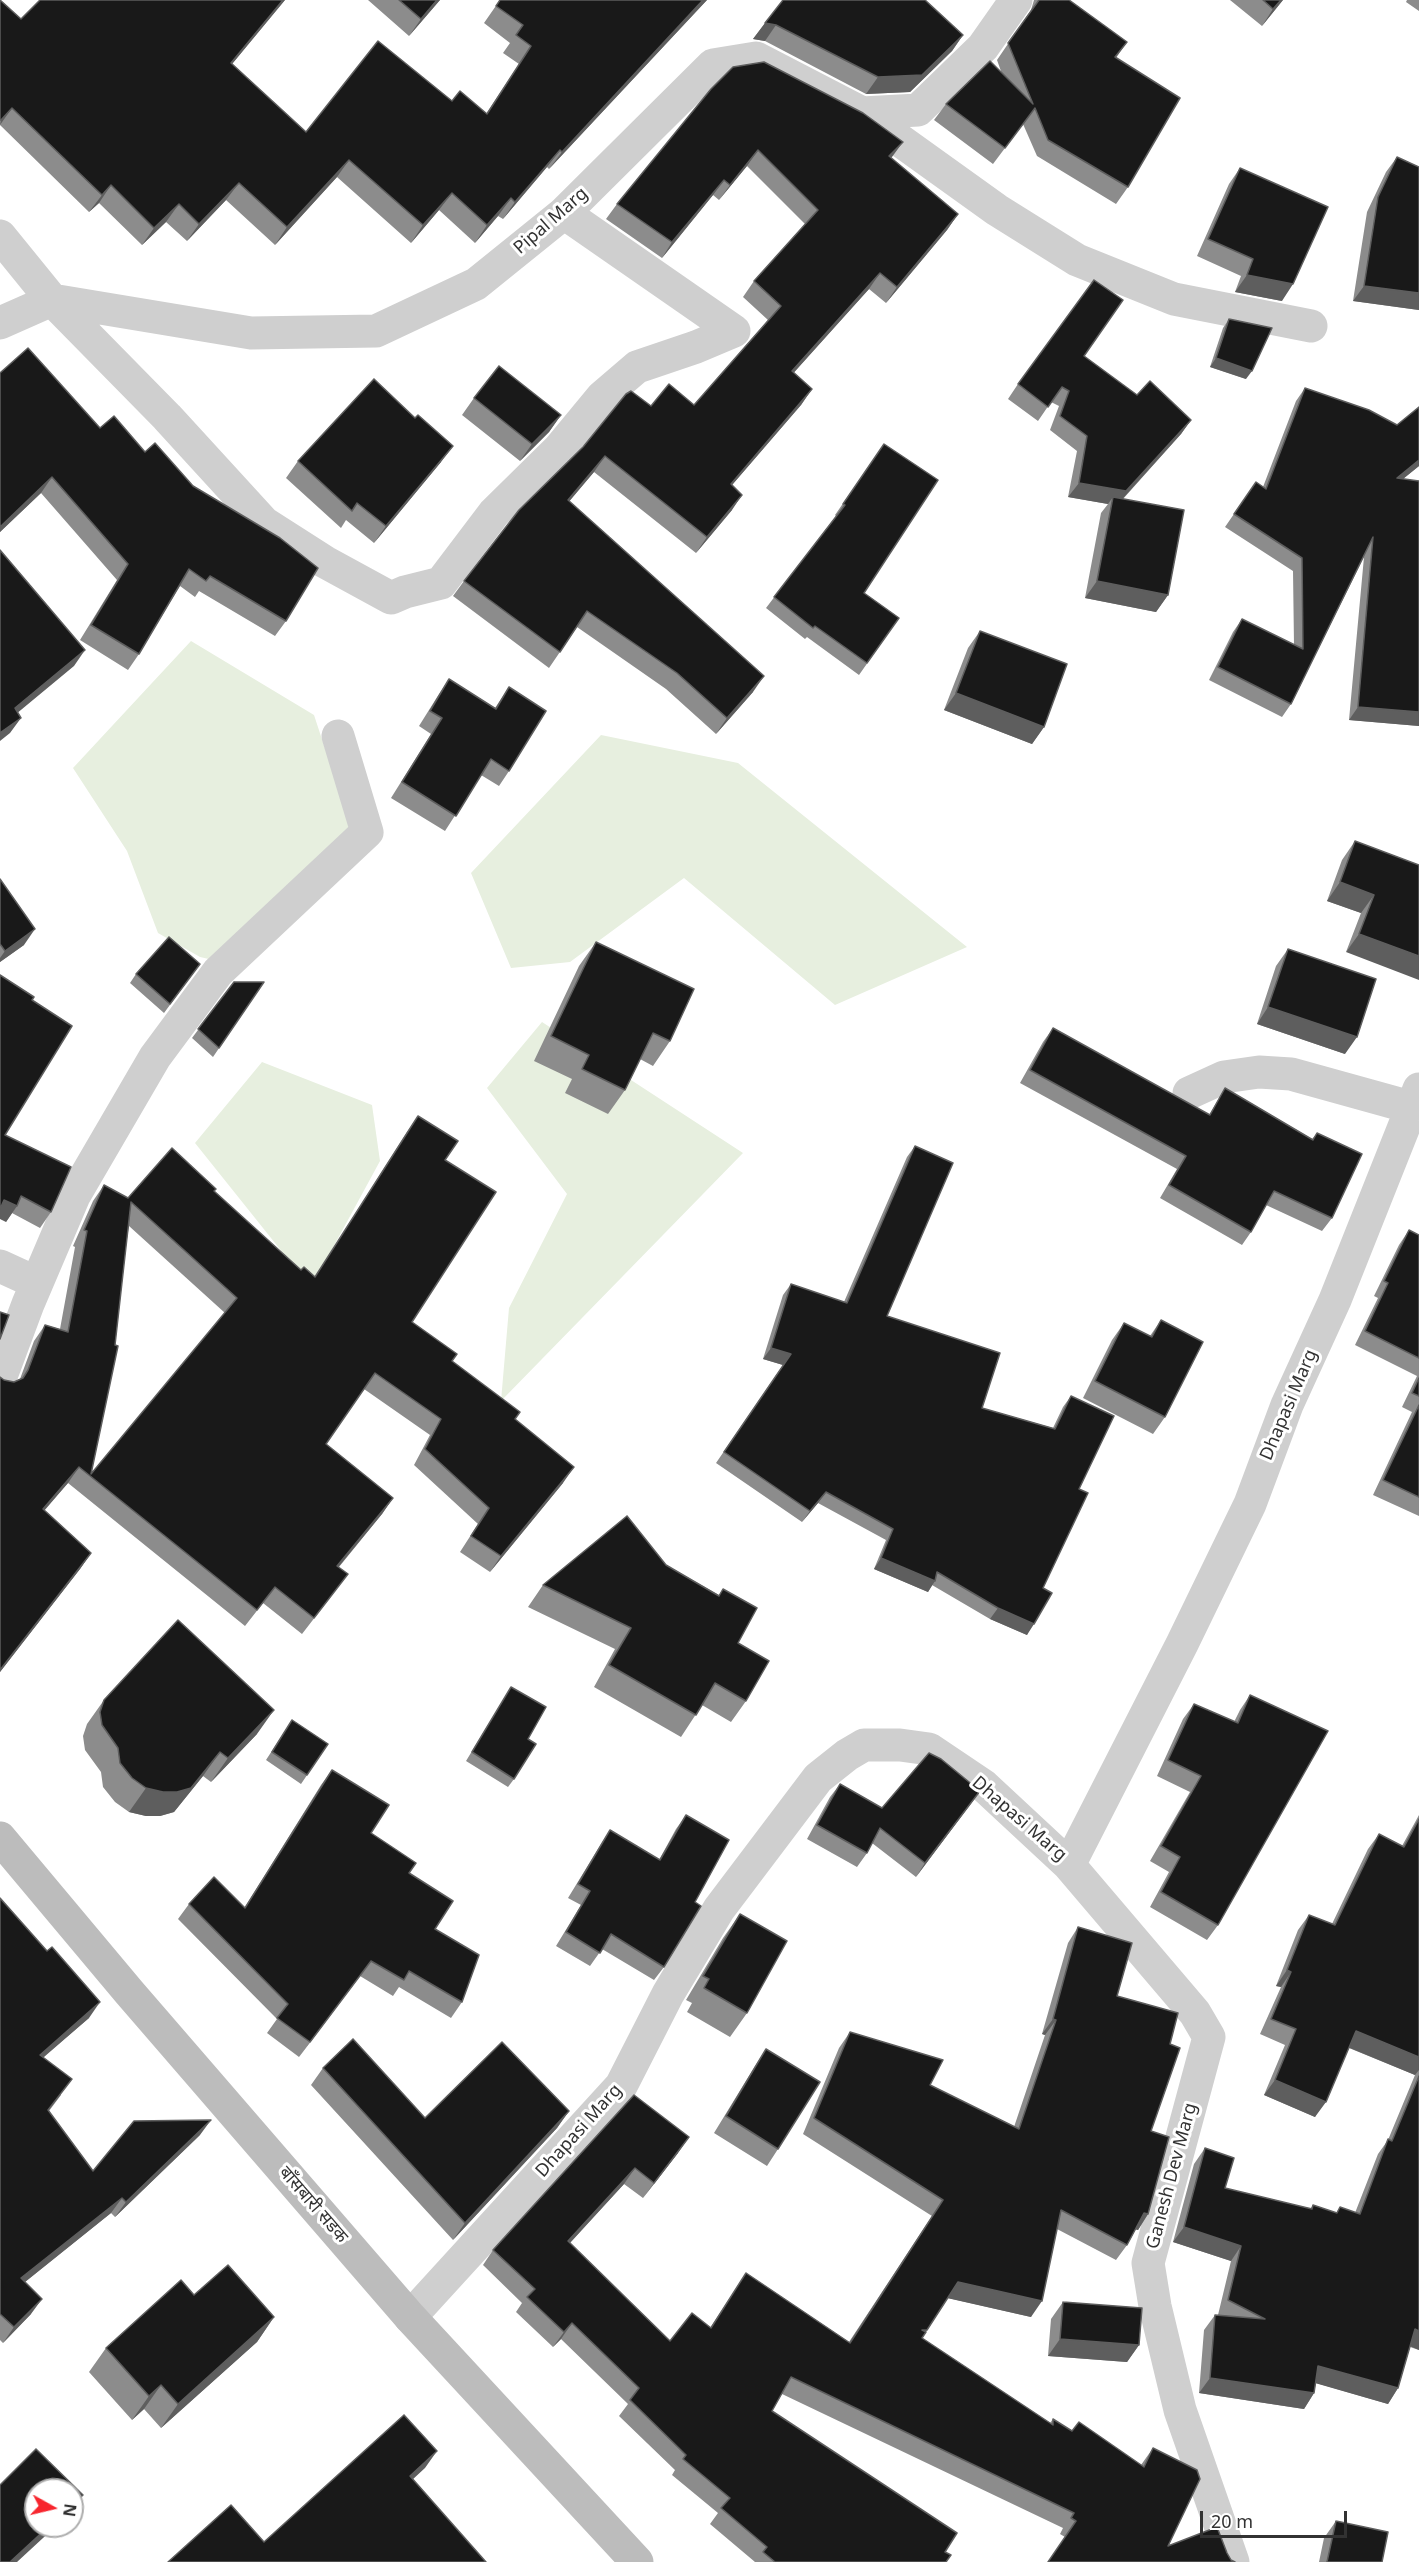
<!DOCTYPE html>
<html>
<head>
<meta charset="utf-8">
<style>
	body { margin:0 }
	#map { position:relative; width:1419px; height:2562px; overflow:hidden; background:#fff; font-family:"Noto Sans",sans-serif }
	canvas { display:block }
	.north { position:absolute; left:24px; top:2478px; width:60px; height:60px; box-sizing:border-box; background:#fff; border:2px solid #adadad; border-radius:50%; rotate:98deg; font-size:16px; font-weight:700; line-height:24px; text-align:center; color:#323232 }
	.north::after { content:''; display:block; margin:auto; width:21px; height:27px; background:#f7262e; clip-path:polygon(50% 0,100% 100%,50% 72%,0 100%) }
	.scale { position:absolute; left:1200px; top:2511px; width:147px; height:27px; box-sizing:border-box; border:3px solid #323232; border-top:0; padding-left:8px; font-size:18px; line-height:21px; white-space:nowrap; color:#323232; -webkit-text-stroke:4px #fff; paint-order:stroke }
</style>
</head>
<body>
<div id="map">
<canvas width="1419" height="2562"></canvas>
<div class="north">N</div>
<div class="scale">20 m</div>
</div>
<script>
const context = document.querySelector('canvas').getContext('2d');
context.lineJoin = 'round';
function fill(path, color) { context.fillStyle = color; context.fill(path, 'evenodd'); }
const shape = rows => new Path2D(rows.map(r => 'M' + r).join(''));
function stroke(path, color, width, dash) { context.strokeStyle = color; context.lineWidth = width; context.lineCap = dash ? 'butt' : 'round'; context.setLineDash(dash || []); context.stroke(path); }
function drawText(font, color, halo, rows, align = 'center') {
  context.font = font + ' "Noto Sans","Noto Sans Devanagari",sans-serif'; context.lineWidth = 6; context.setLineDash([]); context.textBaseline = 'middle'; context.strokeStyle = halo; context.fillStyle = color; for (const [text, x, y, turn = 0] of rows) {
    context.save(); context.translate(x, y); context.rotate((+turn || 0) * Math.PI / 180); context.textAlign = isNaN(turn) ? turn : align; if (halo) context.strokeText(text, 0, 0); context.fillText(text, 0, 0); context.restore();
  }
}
fill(shape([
	[191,641,314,715,360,855,244,967,200,957,158,933,127,851,73,768],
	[601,735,738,763,967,947,835,1005,684,878,570,962,511,968,471,873],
	[542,1022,743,1153,501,1401,509,1308,567,1194,487,1088],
	[262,1062,372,1105,380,1161,311,1288,195,1143]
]), '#e7efdf');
stroke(shape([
	[866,116,997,210,1077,260,1174,299,1311,326],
	[0,236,52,300,167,417,264,523,325,562,391,598,405,592,441,583,494,513,559,449,602,397,637,367,696,347,734,331,564,213],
	[0,323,52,300,251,333,376,331,476,284,564,213,713,65,756,58,862,113,918,110,983,47,1016,0],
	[1189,1093,1224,1077,1259,1072,1291,1074,1410,1107],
	[0,1266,37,1283],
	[0,1379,28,1304,74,1196,155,1057,218,972,367,832,338,736],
	[1069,1865,1195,2013,1209,2037,1148,2263,1155,2306,1180,2410,1233,2562],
	[410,2317,621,2086,668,1994,719,1909,818,1778,847,1755,864,1745,900,1745,929,1749,984,1786,1069,1865,1182,1644,1250,1504,1287,1405,1335,1300,1419,1089]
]), '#cfcfcf', 33);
stroke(shape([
	[0,1838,129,1992,410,2317,637,2562]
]), '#bcbcbc', 33);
fill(shape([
	[0,0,21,19,285,0,232,64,306,132,452,101,486,114,519,64,503,53,510,43,484,23,500,0,707,0,549,169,547,167,503,219,498,216,475,243,439,210,411,243,337,177,275,245,226,200,187,241,166,222,142,245,99,203,89,212,0,125],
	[368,0,440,0,409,36],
	[783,0,963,35,952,51,910,92,866,94,765,41,753,39],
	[1034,0,1069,0,1127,42,1116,58,1128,187,1116,204,1037,156,1023,124,993,164,934,120,946,104,1002,74,997,60,1031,10],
	[1230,0,1283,0,1262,26],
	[1407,0,1419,0,1419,11,1406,2],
	[711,89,891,158,958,214,947,230,886,303,869,289,793,373,812,389,801,405,732,485,732,510,696,553,594,472,569,501,753,692,716,734,666,689,577,627,549,668,453,596,464,581,651,406,694,405,768,320,743,297,754,281,805,224,747,166,719,200,713,195,662,258,606,219,617,204],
	[1397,157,1419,310,1353,301,1367,212,1386,172],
	[1240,168,1282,301,1235,292,1241,276,1197,256,1229,184],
	[1229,319,1246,379,1210,367,1223,328],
	[1084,356,1137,395,1191,420,1181,434,1123,499,1168,595,1156,612,1085,598,1101,513,1108,504,1068,497,1077,451,1050,430,1059,406,1051,402,1038,421,1008,399,1018,384],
	[0,373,100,428,286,621,275,636,199,591,195,597,180,586,139,654,128,670,80,640,117,580,41,493,0,532],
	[1305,388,1397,425,1419,407,1419,466,1403,479,1419,481,1419,726,1349,720,1364,557,1291,704,1282,717,1209,680,1233,632,1242,619,1294,645,1293,571,1225,527,1256,482,1263,487,1296,401],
	[474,398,561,415,549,432,520,461,462,415],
	[884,444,864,593,899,618,859,675,807,637,805,639,766,608,836,516,835,515],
	[298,461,441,462,374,543,346,520,341,528,286,478],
	[980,631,1044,727,1032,744,944,710,968,648],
	[449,679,495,708,509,687,509,771,499,786,481,775,445,831,391,798,431,734,419,726,439,694],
	[1355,841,1419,865,1346,952,1361,913,1327,901,1342,860],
	[0,879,24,945,0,962],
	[596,942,670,1041,653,1066,640,1059,625,1090,608,1114,565,1093,572,1079,534,1061,579,966],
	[1288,949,1345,1054,1257,1024,1276,966],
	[200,964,164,1013,130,983,136,974],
	[0,975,32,1000,5,1135,51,1212,40,1228,12,1213,6,1222],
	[234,982,264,982,213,1057,192,1038],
	[1053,1028,1209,1115,1225,1088,1312,1139,1317,1133,1332,1218,1322,1231,1266,1205,1251,1232,1242,1245,1160,1198,1177,1169,1020,1083,1043,1042],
	[418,1116,445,1160,412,1322,452,1361,515,1419,563,1483,490,1572,460,1552,478,1524,414,1465,430,1435,364,1389,326,1444,393,1498,382,1514,339,1567,336,1590,302,1634,263,1603,245,1626,68,1483,44,1510,91,1553,80,1569,0,1672,0,1377,4,1380,14,1382,20,1379,34,1341,45,1325,60,1329,75,1247,73,1246,93,1201,104,1185,128,1198,214,1191,301,1270,315,1277,407,1132],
	[129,1226,225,1313,91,1474],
	[915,1146,887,1316,982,1408,1053,1428,1063,1407,1071,1396,1079,1489,1043,1588,1027,1635,990,1619,932,1585,928,1592,874,1569,886,1540,818,1503,802,1522,716,1463,783,1365,763,1359,783,1295,791,1284,844,1302,907,1157],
	[1409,1230,1419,1235,1419,1516,1373,1495,1412,1412,1402,1407,1417,1376,1355,1345,1378,1298,1374,1296,1399,1245],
	[1161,1320,1165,1417,1153,1434,1083,1398,1112,1340,1124,1323,1150,1336],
	[666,1565,719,1595,723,1589,738,1643,746,1701,731,1722,702,1705,681,1737,594,1687,615,1649,528,1607,543,1585],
	[511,1687,528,1739,514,1779,508,1787,466,1761],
	[1250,1695,1218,1925,1207,1940,1150,1907,1169,1872,1150,1861,1190,1792,1157,1776,1183,1719,1194,1704,1234,1722,1240,1710],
	[104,1700,257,1734,211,1782,203,1776,174,1812,160,1816,146,1816,129,1812,115,1802,103,1787,101,1772,85,1750,83,1736,87,1724],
	[292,1720,328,1744,301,1784,266,1760],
	[332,1770,371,1833,409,1873,435,1929,462,2002,451,2018,399,1987,393,1996,360,1976,299,2057,267,2033,277,2019,178,1919,189,1904,245,1907,321,1785],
	[840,1784,882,1808,980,1791,916,1877,872,1843,867,1853,857,1867,807,1839,830,1797],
	[686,1815,695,1902,664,1967,654,1980,602,1949,590,1966,556,1946,581,1905,568,1898,601,1844,610,1830,659,1860,676,1829],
	[1419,1815,1419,2350,1410,2347,1398,2388,1388,2404,1316,2383,1314,2393,1304,2409,1199,2393,1204,2330,1215,2315,1219,2316,1218,2315,1231,2261,1173,2242,1194,2164,1205,2148,1225,2188,1310,2209,1313,2205,1336,2213,1340,2207,1355,2213,1378,2154,1388,2140,1415,2075,1349,2048,1315,2117,1264,2095,1285,2045,1260,2034,1281,1987,1276,1986,1298,1930,1309,1915,1332,1924,1368,1849,1379,1834,1402,1846],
	[0,1898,89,2018,43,2057,61,2095,49,2111,93,2171,200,2135,115,2217,111,2213,25,2282,31,2314,3,2343,0,2340],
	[740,1914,747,2013,730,2037,687,2012,692,2003,686,2000,723,1938],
	[1078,1927,1117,1996,1170,2044,1151,2131,1148,2214,1138,2230,1136,2229,1127,2245,1116,2260,1057,2229,1031,2317,948,2298,922,2338,1050,2423,1053,2419,1072,2431,1141,2465,1153,2448,1168,2546,1227,2553,1065,2537,1060,2534,1063,2528,782,2394,772,2411,945,2552,946,2562,755,2562,710,2524,718,2513,672,2475,675,2470,619,2416,628,2404,561,2339,553,2347,516,2312,522,2303,483,2265,493,2250,634,2095,678,2153,643,2198,624,2184,570,2243,670,2341,710,2328,746,2273,849,2342,932,2216,803,2134,839,2048,850,2032,930,2085,1014,2127,1045,2035,1042,2034,1068,1943],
	[766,2049,778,2149,767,2166,714,2133,755,2066],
	[323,2068,425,2118,569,2111,557,2128,453,2240,311,2085],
	[194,2295,274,2317,257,2342,161,2428,144,2409,132,2420,89,2372,106,2348],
	[1063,2302,1139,2345,1127,2362,1048,2356,1051,2319],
	[1336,2521,1382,2562,1319,2562,1324,2538]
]), '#8c8c8c');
fill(shape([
	[283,0,285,0,218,81,231,63],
	[437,0,440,0,409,36,421,19],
	[703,0,707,0,549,169,562,152],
	[1281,0,1283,0,1262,26,1273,9],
	[765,23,776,25,765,41,753,39],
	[963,35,952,51,910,92,866,94,878,77],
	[12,108,0,125,1,120],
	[903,142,892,157,878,172,889,156],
	[560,150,547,167,503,219,515,202],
	[758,150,747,166,719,200,730,185],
	[349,160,337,177,275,245,287,227],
	[724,180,713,195,662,258,672,242],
	[239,183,226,200,187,241,199,224],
	[111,185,99,203,89,212,102,195],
	[452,193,439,210,411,243,423,225],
	[511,198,498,216,475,243,487,225],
	[179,204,166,222,142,245,154,228],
	[958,214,947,230,886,303,897,287],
	[880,273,869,289,781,387,792,371],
	[1247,275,1293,284,1282,301,1235,292],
	[1364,286,1419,293,1419,310,1353,301],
	[1216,358,1252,371,1246,379,1210,367],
	[812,389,801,405,720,499,731,484],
	[561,415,549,432,520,461,532,444],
	[1191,420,1181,434,1116,506,1113,497,1108,504,1068,497,1079,483],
	[453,446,441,462,374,543,386,526],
	[605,456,594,472,557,516,568,500],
	[1419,460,1419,466,1388,491,1397,478],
	[52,477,41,493,0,532,0,527],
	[742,495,732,510,696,553,707,537],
	[1097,581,1168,595,1156,612,1085,598],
	[85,650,74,666,4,724,15,708],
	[764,676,753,692,716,734,727,718],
	[956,693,1044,727,1032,744,944,710],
	[1358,707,1419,712,1419,726,1349,720],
	[21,718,10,733,0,741,0,733],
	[1340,882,1374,895,1361,913,1327,901],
	[35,929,24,945,0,962,0,958,5,951],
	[1359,934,1419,956,1419,980,1346,952],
	[1268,1007,1357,1037,1345,1054,1257,1024],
	[4,1200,17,1206,6,1222,0,1219,0,1206],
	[771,1348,791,1354,783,1365,763,1359],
	[79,1467,68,1483,32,1525,43,1509],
	[574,1467,563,1483,490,1572,501,1556],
	[826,1492,818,1503,802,1522,810,1511],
	[393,1498,382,1514,326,1582,337,1566],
	[91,1553,80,1569,0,1672,0,1670],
	[881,1558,935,1581,928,1592,874,1569],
	[998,1608,1034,1624,1027,1635,990,1619],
	[274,1710,257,1734,211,1782,228,1758],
	[220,1752,203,1776,174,1812,160,1816,146,1816,129,1812,146,1788],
	[980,1791,970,1805,916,1877,925,1863],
	[371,1961,360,1976,299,2057,310,2042],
	[1287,1970,1291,1972,1281,1987,1276,1986],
	[100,2002,89,2018,29,2070,40,2055],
	[1053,2019,1056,2020,1045,2035,1042,2034],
	[1356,2031,1419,2057,1419,2070,1415,2075,1345,2046],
	[1275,2080,1326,2102,1315,2117,1264,2095],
	[569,2111,557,2128,453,2240,465,2223],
	[211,2120,200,2135,115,2217,126,2202],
	[689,2137,678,2153,643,2198,654,2183],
	[635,2168,624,2184,557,2257,568,2241],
	[122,2198,111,2213,10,2294,21,2278],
	[1144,2213,1148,2214,1138,2230,1133,2229],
	[1184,2227,1241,2246,1231,2261,1173,2242],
	[958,2282,1042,2301,1031,2317,947,2298],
	[42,2299,31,2314,3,2343,14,2327],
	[274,2317,257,2342,161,2428,178,2404],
	[572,2323,561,2339,553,2347,564,2332],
	[1415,2329,1419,2331,1419,2350,1405,2344],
	[1060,2339,1139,2345,1127,2362,1048,2356],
	[1318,2366,1398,2388,1388,2404,1308,2381],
	[1210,2378,1314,2393,1304,2409,1199,2393],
	[161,2385,144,2409,132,2420,149,2396],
	[437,2451,425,2468,398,2493,410,2476],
	[83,2495,72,2511,72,2505],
	[49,2526,56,2526,17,2562,10,2562]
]), '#5e5e5e');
const building = shape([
	[0,0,21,19,40,0,283,0,231,63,306,132,378,41,452,101,460,91,487,114,531,46,516,35,523,25,496,6,500,0,703,0,562,152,560,150,515,202,511,198,487,225,452,193,423,225,349,160,287,227,239,183,199,224,179,204,154,228,111,185,102,195,12,108,1,120,0,120,0,0],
	[399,0,437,0,421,19,399,0],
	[783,0,925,0,963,35,922,75,878,77,776,25,765,23,783,0],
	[1039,0,1069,0,1127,42,1115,57,1180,98,1128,187,1048,140,1035,108,1005,148,946,104,990,61,1033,104,1008,43,1039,0],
	[1263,0,1281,0,1273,9,1263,0],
	[764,62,863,113,903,142,889,156,958,214,897,287,880,273,792,371,812,389,731,484,742,495,707,537,605,456,568,500,764,676,727,718,677,673,587,611,560,652,464,581,519,510,583,447,626,394,631,391,651,406,669,384,694,405,781,306,754,281,818,210,758,150,730,185,724,180,672,242,617,204,711,89,733,67,764,62],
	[1397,157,1419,167,1419,293,1364,286,1378,197,1397,157],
	[1240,168,1328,207,1293,284,1247,275,1253,259,1208,239,1240,168],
	[1094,280,1123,300,1084,356,1137,395,1150,381,1191,420,1126,491,1079,483,1087,436,1060,416,1069,391,1062,387,1048,407,1018,384,1094,280],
	[1229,319,1272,328,1252,371,1216,358,1229,319],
	[28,348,100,428,114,416,145,452,155,443,193,486,280,538,318,568,286,621,210,576,206,581,189,569,139,654,91,625,128,564,52,477,0,527,0,373,28,348],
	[499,366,561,415,532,444,474,398,499,366],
	[374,379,415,418,418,415,453,446,386,526,357,503,352,511,298,461,374,379],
	[1305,388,1369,410,1397,425,1419,407,1419,460,1397,478,1419,481,1419,712,1358,707,1373,537,1291,704,1218,667,1242,619,1303,649,1302,558,1234,514,1256,482,1266,489,1305,388],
	[884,444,938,480,864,593,899,618,867,663,815,626,813,628,774,597,845,505,843,504,884,444],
	[1113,497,1184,510,1168,595,1097,581,1113,497],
	[0,550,85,650,15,708,21,718,0,733,0,550],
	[980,631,1067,664,1044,727,956,693,980,631],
	[449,679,496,709,509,687,546,711,509,771,491,759,456,816,402,782,442,718,430,711,449,679],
	[1355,841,1419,865,1419,956,1359,934,1374,895,1340,882,1355,841],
	[0,879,35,929,5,951,0,944,0,879],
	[169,937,200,964,170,1004,136,974,169,937],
	[596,942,694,989,670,1041,653,1033,625,1090,582,1069,589,1055,551,1036,596,942],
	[1288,949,1376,979,1357,1037,1268,1007,1288,949],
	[0,975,34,997,32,1000,72,1026,5,1135,71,1167,51,1212,21,1196,17,1206,4,1200,0,1209,0,975],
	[234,982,264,982,219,1048,198,1029,234,982],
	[1053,1028,1210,1115,1225,1088,1313,1140,1317,1133,1362,1154,1332,1218,1274,1191,1251,1232,1169,1185,1186,1156,1030,1070,1053,1028],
	[418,1116,458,1141,445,1160,496,1192,412,1322,457,1354,452,1361,520,1412,515,1419,574,1467,501,1556,471,1536,489,1508,425,1449,441,1419,375,1373,326,1444,393,1498,337,1566,348,1574,314,1618,275,1587,257,1610,79,1467,43,1509,91,1553,0,1670,0,1377,4,1380,14,1382,23,1378,28,1370,45,1325,68,1332,87,1231,84,1230,104,1185,128,1198,172,1148,216,1189,214,1191,301,1270,304,1267,315,1277,418,1116],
	[131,1202,237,1298,91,1474,118,1346,115,1345,131,1202],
	[915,1146,953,1163,887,1316,1000,1353,982,1408,1055,1429,1071,1396,1114,1416,1079,1489,1088,1493,1043,1588,1052,1593,1034,1624,998,1608,937,1572,935,1581,881,1558,893,1529,826,1492,810,1511,724,1452,791,1354,771,1348,791,1284,847,1303,915,1146],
	[1409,1230,1419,1235,1419,1358,1365,1331,1388,1283,1384,1281,1409,1230],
	[0,1312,9,1315,0,1339,0,1312],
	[1161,1320,1203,1342,1165,1417,1095,1381,1124,1323,1152,1337,1161,1320],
	[1419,1378,1419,1396,1412,1393,1419,1378],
	[1419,1405,1419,1497,1383,1480,1419,1405],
	[627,1516,666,1565,719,1596,723,1589,757,1608,738,1643,769,1661,746,1701,715,1683,696,1715,609,1665,631,1628,543,1585,627,1516],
	[178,1620,274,1710,228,1758,220,1752,191,1788,177,1792,163,1792,146,1788,132,1778,120,1763,118,1748,102,1725,100,1712,104,1700,178,1620],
	[511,1687,546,1707,528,1739,536,1744,514,1779,472,1752,511,1687],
	[1250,1695,1328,1731,1218,1925,1161,1892,1180,1857,1161,1846,1201,1776,1168,1760,1194,1704,1238,1723,1250,1695],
	[292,1720,328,1744,307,1775,272,1752,292,1720],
	[929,1753,941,1759,980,1791,925,1863,880,1828,867,1853,817,1825,840,1784,882,1808,929,1753],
	[332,1770,389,1805,371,1833,416,1863,409,1873,453,1901,435,1929,479,1955,462,2002,409,1971,404,1980,371,1961,310,2042,277,2018,288,2004,189,1904,214,1877,245,1908,332,1770],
	[686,1815,729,1840,695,1902,701,1906,664,1967,611,1934,600,1953,566,1932,590,1891,578,1884,610,1830,660,1860,686,1815],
	[1419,1819,1419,2057,1356,2031,1326,2102,1275,2080,1296,2029,1271,2019,1291,1972,1287,1970,1309,1915,1335,1925,1379,1834,1404,1847,1419,1819],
	[0,1898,47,1951,52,1947,100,2002,40,2055,72,2079,48,2110,93,2171,134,2121,211,2120,126,2202,122,2198,21,2278,42,2299,14,2327,0,2314,0,1898],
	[740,1914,787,1941,747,2013,704,1988,709,1979,703,1976,740,1914],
	[1078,1927,1132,1943,1117,1996,1178,2013,1170,2044,1180,2048,1151,2131,1169,2137,1148,2214,1144,2213,1127,2245,1061,2210,1042,2301,958,2282,927,2330,922,2330,926,2332,922,2338,1053,2425,1053,2419,1072,2431,1079,2422,1144,2467,1153,2448,1197,2470,1200,2479,1168,2546,1217,2527,1227,2553,1231,2560,1235,2562,1048,2562,1076,2521,1071,2518,1074,2513,791,2377,772,2411,957,2533,945,2552,951,2555,946,2562,775,2562,763,2552,767,2547,721,2508,730,2498,683,2459,686,2455,630,2400,639,2388,572,2323,564,2332,527,2297,535,2289,493,2250,634,2095,689,2137,654,2183,635,2168,568,2241,670,2341,692,2313,711,2328,746,2273,850,2343,943,2200,814,2118,850,2032,943,2060,930,2085,1019,2129,1056,2020,1053,2019,1078,1927],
	[353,2039,425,2118,502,2042,569,2111,465,2223,323,2068,353,2039],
	[766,2049,820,2082,778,2149,726,2116,766,2049],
	[1419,2076,1419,2331,1415,2329,1398,2388,1318,2366,1314,2393,1210,2378,1215,2315,1265,2319,1228,2300,1241,2246,1184,2227,1205,2148,1234,2158,1225,2188,1312,2209,1313,2205,1337,2213,1340,2207,1360,2214,1388,2139,1392,2141,1419,2076],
	[228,2265,274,2317,178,2404,161,2385,149,2396,106,2348,181,2280,194,2295,228,2265],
	[1063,2302,1142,2308,1139,2345,1060,2339,1063,2302],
	[404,2415,437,2451,410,2476,486,2562,168,2562,231,2505,264,2542,404,2415],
	[36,2449,83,2495,72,2505,72,2490,36,2490,36,2526,49,2526,10,2562,0,2562,0,2485,36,2449],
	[1336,2521,1388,2532,1382,2562,1327,2562,1336,2521]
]);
fill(building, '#191919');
stroke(building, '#5e5e5e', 1.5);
drawText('18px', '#323232', '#fff', [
	["Pipal Marg",551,221,-41],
	["Dhapasi Marg",1289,1405,-67],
	["Dhapasi Marg",1019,1819,41],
	["Dhapasi Marg",579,2131,-48],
	["Ganesh Dev Marg",1172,2176,-75],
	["बाँसबारी सडक",313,2205,49]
]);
</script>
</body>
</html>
